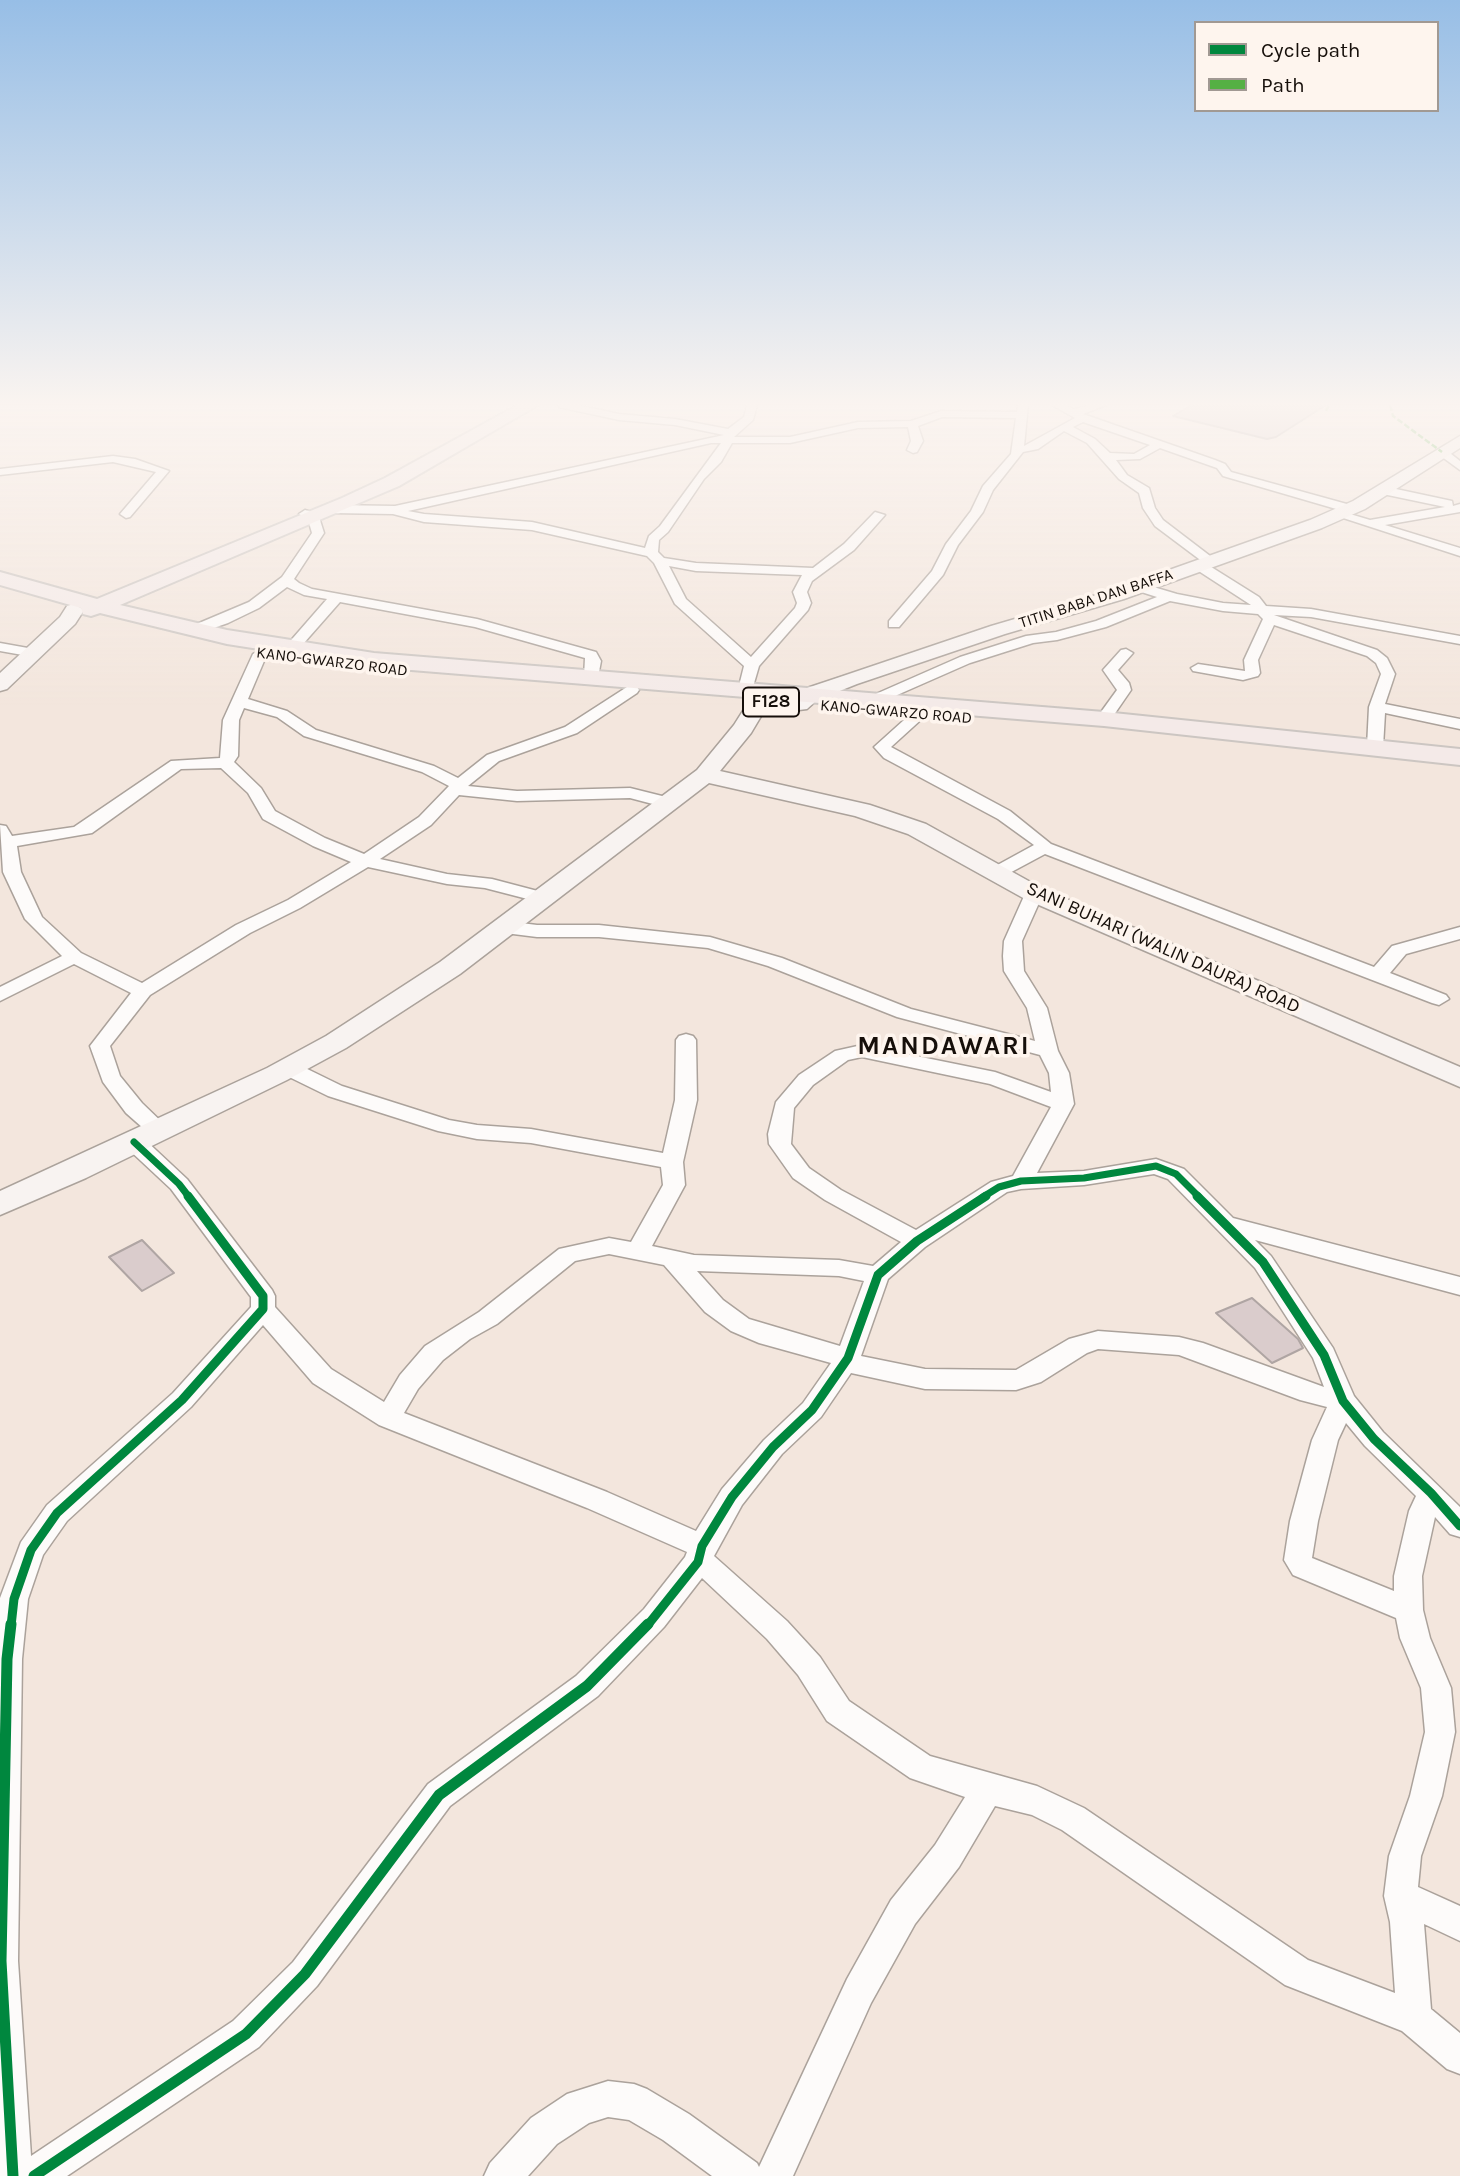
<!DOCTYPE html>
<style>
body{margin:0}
#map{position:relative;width:1460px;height:2176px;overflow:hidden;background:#f3e6dd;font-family:Karla,sans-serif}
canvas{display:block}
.legend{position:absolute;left:1194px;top:21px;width:245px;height:91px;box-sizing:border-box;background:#fef5ee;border:2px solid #a19993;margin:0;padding:9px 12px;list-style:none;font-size:21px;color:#160f0a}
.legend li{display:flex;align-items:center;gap:14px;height:35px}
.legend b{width:35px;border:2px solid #a19993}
</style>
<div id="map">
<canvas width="1460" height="2176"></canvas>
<ul class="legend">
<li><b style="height:9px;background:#00873e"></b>Cycle path</li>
<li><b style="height:9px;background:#55b044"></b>Path</li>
</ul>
</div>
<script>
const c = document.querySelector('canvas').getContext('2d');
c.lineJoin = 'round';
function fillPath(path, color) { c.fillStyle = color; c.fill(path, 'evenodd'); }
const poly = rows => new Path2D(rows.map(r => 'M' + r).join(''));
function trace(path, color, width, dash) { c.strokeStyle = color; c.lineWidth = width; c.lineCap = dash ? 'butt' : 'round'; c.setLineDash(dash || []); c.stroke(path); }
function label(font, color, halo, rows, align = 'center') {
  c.font = font + ' Karla,sans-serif'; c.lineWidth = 7; c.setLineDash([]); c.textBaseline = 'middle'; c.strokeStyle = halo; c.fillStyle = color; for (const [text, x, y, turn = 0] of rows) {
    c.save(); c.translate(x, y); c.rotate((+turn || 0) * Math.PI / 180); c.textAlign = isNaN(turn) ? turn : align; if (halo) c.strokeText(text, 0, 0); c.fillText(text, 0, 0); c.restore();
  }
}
const building = poly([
 [1192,405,1326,405,1276,437,1267,439,1173,416,1192,405],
 [142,1240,174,1273,142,1291,109,1257,142,1240],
 [1252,1298,1298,1339,1303,1348,1272,1363,1216,1313,1252,1298]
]);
fillPath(building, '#dacccc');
trace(building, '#afa5a3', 2);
const street = poly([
 [558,405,577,405,619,414,675,419,728,429,744,417,747,405,757,405,753,420,734,437,790,437,858,422,911,421,941,411,1017,412,1018,405,1028,405,1024,446,1075,418,1052,405,1065,405,1074,409,1090,405,1106,405,1083,414,1215,460,1225,464,1231,472,1354,506,1354,512,1350,513,1223,476,1217,468,1160,448,1140,459,1116,460,1127,475,1149,488,1155,508,1163,520,1218,562,1208,565,1259,597,1266,606,1311,609,1460,636,1460,644,1311,617,1274,615,1377,650,1387,658,1395,674,1385,704,1460,719,1460,729,1385,713,1383,747,1381,750,1369,750,1367,747,1369,707,1381,674,1376,663,1367,656,1274,625,1258,660,1260,673,1258,676,1243,680,1193,671,1191,668,1198,664,1245,671,1244,660,1263,619,1258,614,1223,611,1170,601,1106,627,1057,640,1033,643,970,663,879,703,869,703,866,700,869,697,960,657,1026,636,1056,632,1096,621,1157,597,1135,590,1135,584,1140,583,1177,594,1223,603,1251,605,1194,568,1194,562,1203,562,1155,526,1143,508,1139,493,1119,479,1087,443,1064,431,1038,449,1023,452,993,490,983,512,958,545,943,575,899,627,889,627,889,621,932,571,946,544,971,511,983,486,1011,454,1016,418,942,417,918,426,923,441,917,452,913,453,907,450,911,441,908,427,858,428,790,443,732,443,721,462,704,479,668,532,659,540,658,552,664,558,696,563,813,568,844,544,875,512,885,515,854,550,812,581,807,592,811,603,808,610,759,666,752,690,745,694,738,690,744,666,675,604,654,563,647,556,532,530,424,522,393,514,332,513,326,509,332,505,395,506,724,435,675,425,619,420,559,407,558,405],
 [1083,422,1150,445,1134,454,1110,453,1095,439,1073,427,1083,422],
 [711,443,721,443,660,526,649,536,645,548,532,522,424,514,408,511,711,443],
 [669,566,696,571,802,575,793,592,797,603,795,608,751,657,686,599,669,566],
 [1438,450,1446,450,1460,461,1460,470,1438,454,1438,450],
 [113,456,135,459,169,471,130,517,126,518,120,514,156,472,113,462,0,475,0,469,113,456],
 [1382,486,1452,501,1453,506,1460,504,1460,512,1385,525,1460,548,1460,556,1334,515,1340,511,1370,520,1445,507,1378,493,1378,487,1382,486],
 [305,510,318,514,324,533,294,579,299,583,312,589,477,619,596,652,601,661,598,677,591,681,584,677,585,658,475,627,340,602,296,652,286,652,286,646,327,599,304,595,287,587,259,608,228,623,202,632,192,632,192,626,249,602,282,577,312,533,308,519,299,514,305,510],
 [0,643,39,650,41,653,34,657,0,651,0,643],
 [1126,649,1133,653,1118,670,1129,683,1131,690,1109,722,1099,722,1096,719,1117,690,1103,670,1121,650,1126,649],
 [260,650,267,654,248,699,287,711,316,730,434,766,458,778,487,755,565,727,627,687,637,687,639,690,637,693,577,733,499,761,468,786,517,791,630,788,674,799,676,803,668,808,630,798,517,801,459,795,431,825,380,859,447,874,492,879,549,894,552,898,549,902,543,903,485,888,447,884,368,867,300,908,250,933,150,995,110,1046,120,1076,142,1103,170,1130,167,1135,159,1137,151,1135,126,1113,103,1082,90,1046,131,993,74,964,0,1001,0,987,62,956,25,919,3,872,0,825,6,826,12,836,74,827,171,761,220,758,223,720,253,654,260,650],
 [244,708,277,717,304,736,422,772,449,786,419,817,364,854,325,838,275,811,261,788,234,762,238,756,239,720,244,708],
 [221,768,248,793,263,819,313,846,351,862,288,900,236,925,142,983,81,953,42,917,21,872,17,846,92,833,181,769,221,768],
 [919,709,924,711,927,714,924,717,891,747,1010,811,1051,844,1374,967,1392,946,1460,927,1460,939,1406,954,1390,973,1446,995,1449,999,1439,1005,1432,1003,1045,854,1004,876,992,876,989,872,992,868,1034,845,998,819,884,758,874,747,914,711,919,709],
 [1034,889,1043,894,1022,941,1024,971,1047,1008,1058,1051,1069,1073,1074,1104,1037,1173,1084,1171,1156,1159,1184,1169,1233,1218,1460,1277,1460,1295,1255,1240,1271,1256,1333,1348,1354,1396,1383,1432,1460,1507,1460,1537,1450,1534,1435,1517,1422,1576,1423,1610,1430,1638,1451,1688,1455,1732,1442,1796,1421,1856,1418,1887,1460,1906,1460,1941,1424,1924,1431,2009,1460,2033,1460,2074,1447,2069,1402,2031,1285,1985,1062,1830,1032,1815,995,1806,959,1867,915,1924,871,2003,793,2176,712,2176,663,2140,629,2120,608,2117,589,2123,557,2144,528,2176,484,2176,490,2163,531,2118,567,2094,608,2081,634,2084,647,2089,689,2114,757,2163,759,2167,847,1979,891,1900,935,1845,965,1797,910,1778,827,1721,798,1675,767,1639,702,1578,664,1627,598,1696,450,1806,317,1986,259,2047,67,2176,0,2176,0,1598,21,1542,47,1505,173,1393,251,1307,251,1297,171,1189,126,1147,123,1142,126,1137,142,1137,187,1179,272,1290,275,1296,275,1307,331,1369,384,1402,400,1375,425,1346,479,1312,559,1249,609,1238,631,1242,663,1185,661,1167,531,1143,477,1139,438,1131,328,1096,281,1073,278,1068,281,1063,295,1063,342,1086,449,1120,477,1125,531,1129,663,1153,675,1100,676,1040,679,1036,686,1034,693,1036,696,1040,697,1100,683,1162,685,1185,652,1246,694,1255,839,1260,873,1266,901,1242,825,1200,793,1178,769,1144,768,1134,776,1102,799,1075,835,1051,862,1045,995,1072,1051,1092,1049,1073,1040,1055,897,1017,768,966,708,948,599,937,537,937,505,933,496,927,505,921,537,925,599,925,710,937,782,958,911,1009,1035,1041,1027,1008,1004,971,1003,956,1004,941,1025,894,1034,889],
 [862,1057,990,1084,1051,1107,1013,1176,991,1182,916,1230,841,1190,809,1168,791,1144,794,1108,813,1085,848,1060,862,1057],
 [1154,1174,1168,1179,1255,1268,1313,1358,1324,1387,1203,1343,1179,1337,1098,1331,1069,1339,1016,1370,925,1369,861,1356,888,1279,925,1247,1007,1192,1021,1189,1084,1185,1154,1174],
 [609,1254,664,1265,705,1312,731,1331,759,1343,831,1363,803,1403,764,1440,722,1489,696,1531,607,1492,404,1413,418,1389,443,1360,470,1339,497,1324,575,1261,609,1254],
 [697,1271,839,1276,864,1281,840,1346,749,1319,723,1300,697,1271],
 [263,1325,313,1383,379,1425,587,1508,687,1552,685,1557,644,1609,576,1676,428,1784,293,1962,233,2021,31,2156,18,1961,22,1659,28,1599,43,1555,67,1521,191,1407,263,1325],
 [1098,1349,1179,1355,1300,1400,1327,1407,1312,1440,1290,1521,1284,1560,1293,1575,1396,1618,1400,1638,1421,1688,1425,1732,1410,1796,1389,1856,1384,1896,1390,1922,1395,1993,1308,1960,1084,1808,1037,1786,930,1756,849,1701,820,1657,787,1621,714,1556,742,1505,782,1454,821,1417,851,1373,925,1389,1016,1390,1041,1382,1087,1353,1098,1349],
 [1346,1423,1365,1446,1416,1496,1409,1511,1394,1576,1394,1591,1312,1558,1318,1521,1338,1440,1346,1423]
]);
const secondary = poly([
 [1460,436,1460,448,1365,509,1322,528,1124,599,1005,634,857,684,817,700,807,709,799,710,791,709,788,704,801,690,843,676,991,626,1110,591,1310,520,1353,501,1460,436],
 [74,604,84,610,75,624,7,689,0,691,0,673,60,617,67,606,74,604],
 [765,685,772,687,776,691,751,733,720,771,870,805,926,824,1043,889,1460,1067,1460,1087,1025,899,908,834,855,816,709,783,460,974,346,1048,287,1080,86,1178,0,1215,0,1191,267,1068,326,1036,440,962,697,770,734,725,758,687,765,685]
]);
const primary = poly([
 [518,405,538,405,399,486,120,605,227,630,374,653,1104,712,1460,749,1460,765,1104,726,374,667,227,644,100,613,91,616,83,614,81,608,0,585,0,572,97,599,342,498,385,478,518,405]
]);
trace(street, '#aba29b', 3);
trace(secondary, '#aba29b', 3);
trace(primary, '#ccc6c2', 4);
fillPath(street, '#fdfbfa');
fillPath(secondary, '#f8f3f1');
fillPath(primary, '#f4eae8');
trace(poly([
 [1390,405,1393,416,1442,452],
 [1326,411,1329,405]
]), '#55b044', 2.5, [6, 2.5]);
trace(poly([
 [134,1142,179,1184,189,1197],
 [983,1197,999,1187,1021,1181,1084,1178,1156,1166,1176,1174,1199,1197]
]), '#00873e', 7);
trace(poly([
 [1197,1196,1263,1262,1324,1355,1343,1401,1374,1439,1431,1493,1460,1526],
 [11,1626,14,1599,31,1550,57,1513,182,1400,263,1309,263,1296,188,1196],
 [647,1626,698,1562,702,1546,732,1497,773,1447,812,1410,848,1358,878,1275,917,1241,986,1196]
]), '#00873e', 9);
trace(poly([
 [11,1624,7,1659,1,1961,13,2176],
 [34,2176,246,2034,305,1974,439,1795,587,1686,648,1624]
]), '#00873e', 11);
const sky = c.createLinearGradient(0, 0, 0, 709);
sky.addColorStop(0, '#97bee6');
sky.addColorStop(0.57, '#faf4f0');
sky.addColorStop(1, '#faf4f000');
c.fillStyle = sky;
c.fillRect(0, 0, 1460, 709);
label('16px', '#160f0a', '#fef5ee', [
 ["TITIN BABA DAN BAFFA",1096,599,-18],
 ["KANO-GWARZO ROAD",332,662,7],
 ["KANO-GWARZO ROAD",896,712,5]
]);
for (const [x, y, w] of [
 [771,702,56]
]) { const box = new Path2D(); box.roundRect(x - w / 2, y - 14.5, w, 29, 5); c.fillStyle = '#fef5ee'; c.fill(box); trace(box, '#160f0a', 2); }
label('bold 18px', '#160f0a', null, [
 ["F128",771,702]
]);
label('19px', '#160f0a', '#fef5ee', [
 ["SANI BUHARI (WALIN DAURA) ROAD",1163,948,24]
]);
c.letterSpacing = '2px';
label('bold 26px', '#160f0a', '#fef5ee', [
 ["MANDAWARI",944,1047]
]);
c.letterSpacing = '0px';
</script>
